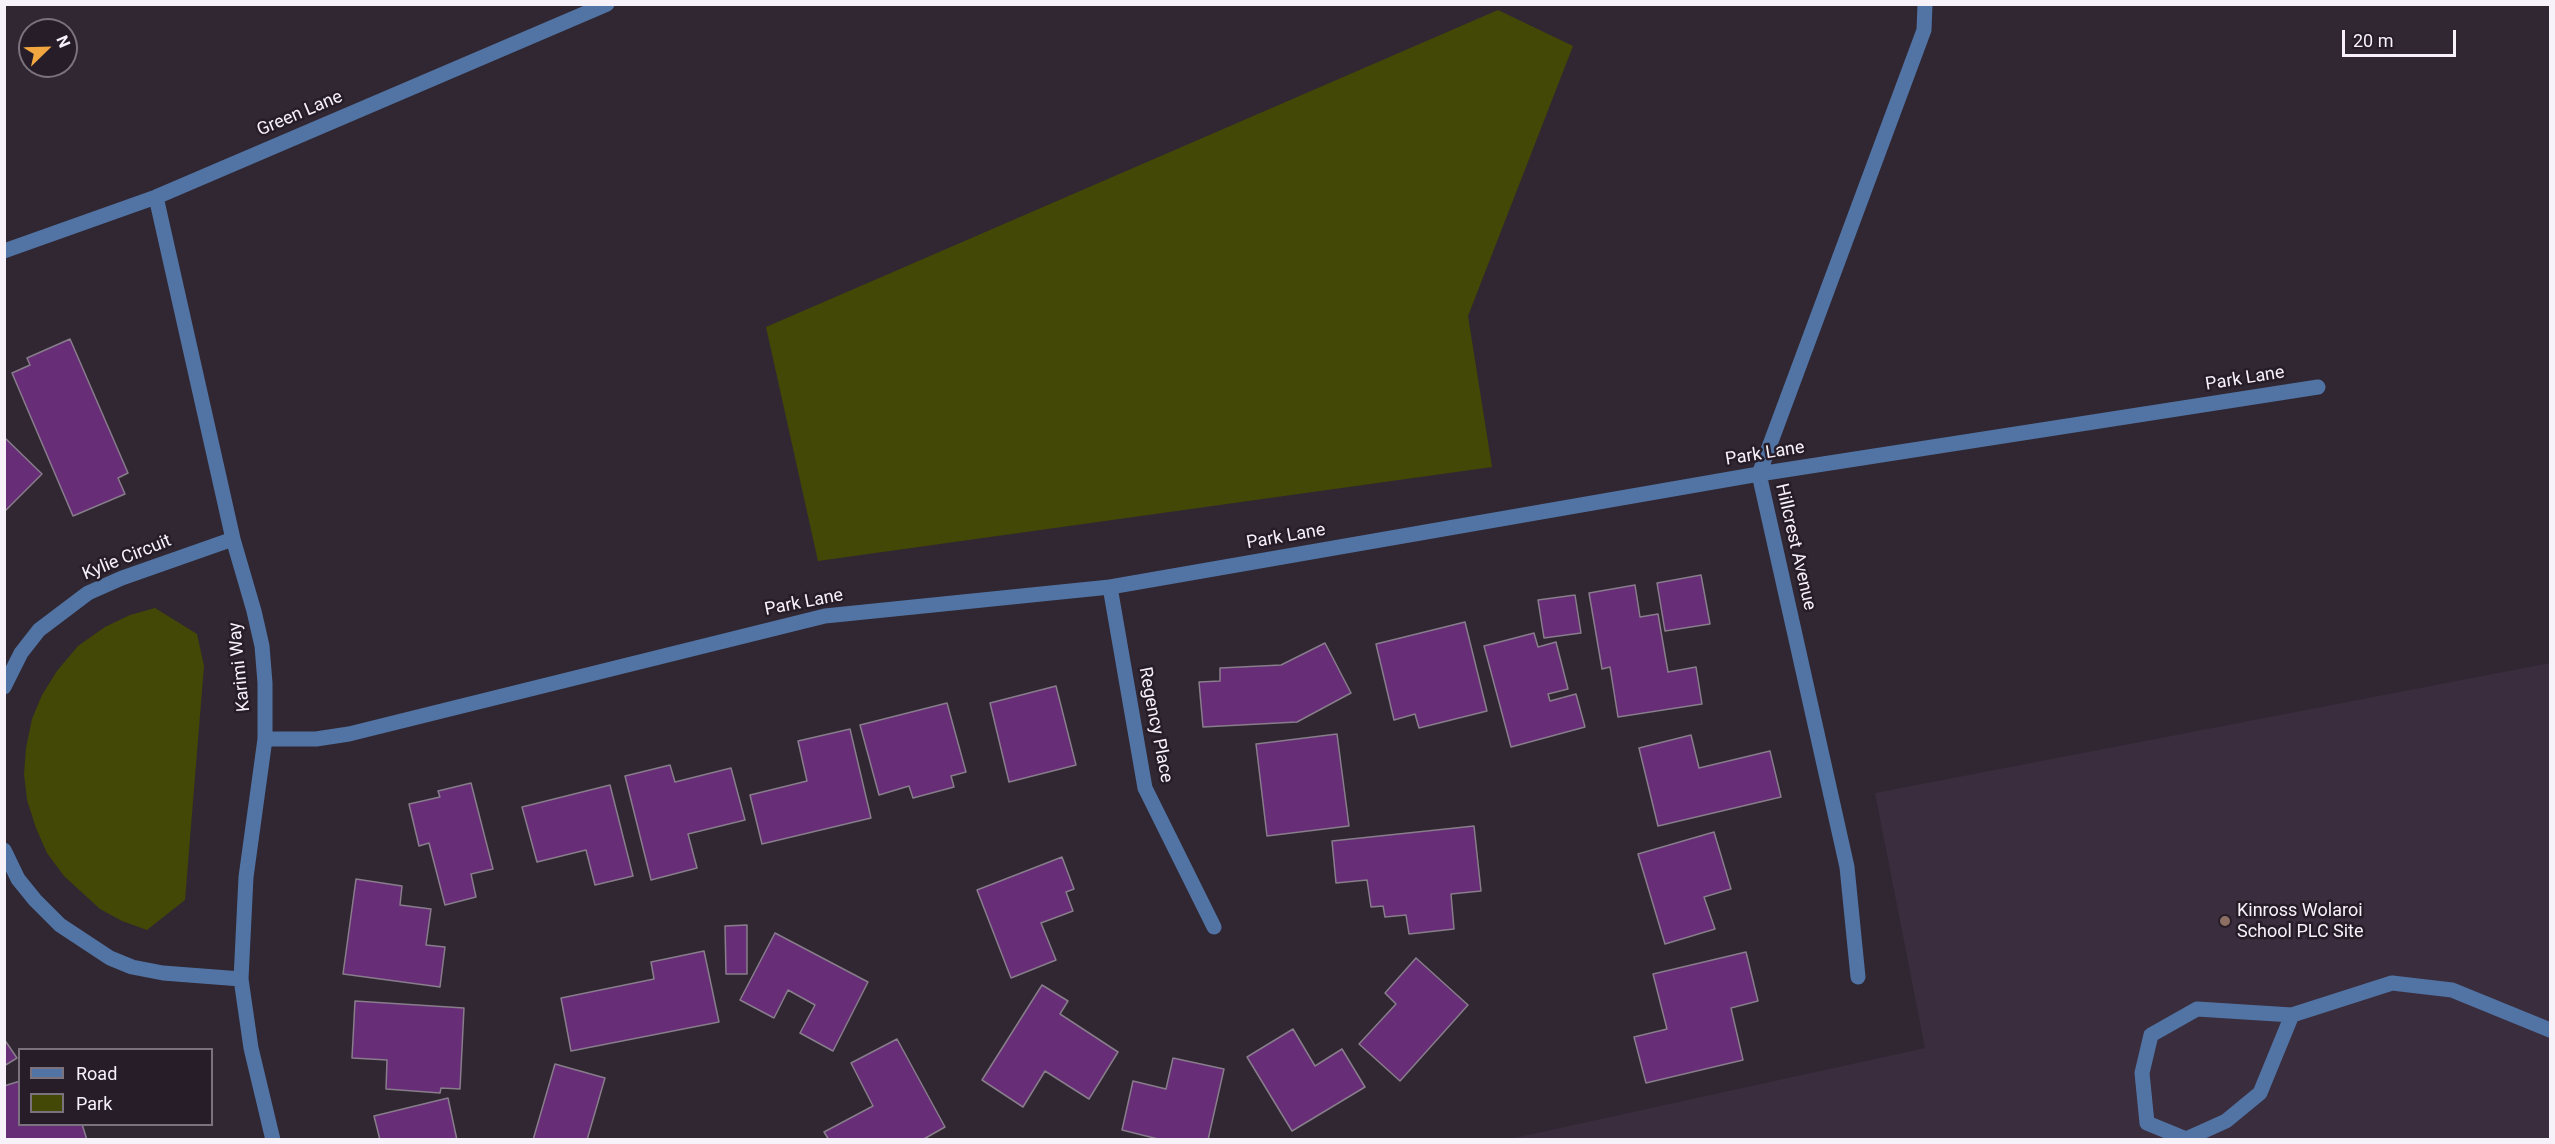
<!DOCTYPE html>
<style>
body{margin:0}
#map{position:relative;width:2555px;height:1144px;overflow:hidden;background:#302732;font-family:Roboto,sans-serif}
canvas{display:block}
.frame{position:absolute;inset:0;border:6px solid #f7f1f9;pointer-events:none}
.legend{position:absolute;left:18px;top:1048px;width:195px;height:78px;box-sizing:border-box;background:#261d28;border:2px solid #7a727c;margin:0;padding:8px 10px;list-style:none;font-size:18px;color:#f7f1f9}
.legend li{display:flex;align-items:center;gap:12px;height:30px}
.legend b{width:30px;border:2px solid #7a727c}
.north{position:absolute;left:18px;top:18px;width:60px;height:60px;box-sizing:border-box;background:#261d28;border:2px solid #7a727c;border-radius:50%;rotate:67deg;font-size:16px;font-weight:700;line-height:24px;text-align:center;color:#f7f1f9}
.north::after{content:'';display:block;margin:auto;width:21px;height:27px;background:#f1a63f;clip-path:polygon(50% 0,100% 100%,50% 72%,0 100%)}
.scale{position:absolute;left:2342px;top:30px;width:114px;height:27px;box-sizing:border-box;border:3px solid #f7f1f9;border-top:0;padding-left:8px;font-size:18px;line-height:21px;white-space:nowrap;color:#f7f1f9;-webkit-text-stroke:4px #261d28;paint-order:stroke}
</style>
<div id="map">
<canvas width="2555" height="1144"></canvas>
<div class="frame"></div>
<ul class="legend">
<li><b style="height:8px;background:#5274a4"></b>Road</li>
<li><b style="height:16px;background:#434806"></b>Park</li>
</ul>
<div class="north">N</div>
<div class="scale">20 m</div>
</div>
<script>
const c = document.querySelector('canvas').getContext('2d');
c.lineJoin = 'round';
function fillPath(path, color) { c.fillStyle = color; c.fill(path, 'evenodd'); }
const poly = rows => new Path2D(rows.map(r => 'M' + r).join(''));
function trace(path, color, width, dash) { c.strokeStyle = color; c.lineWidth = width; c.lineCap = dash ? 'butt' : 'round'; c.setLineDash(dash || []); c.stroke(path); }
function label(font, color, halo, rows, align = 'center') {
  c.font = font + ' Roboto,sans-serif'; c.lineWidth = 5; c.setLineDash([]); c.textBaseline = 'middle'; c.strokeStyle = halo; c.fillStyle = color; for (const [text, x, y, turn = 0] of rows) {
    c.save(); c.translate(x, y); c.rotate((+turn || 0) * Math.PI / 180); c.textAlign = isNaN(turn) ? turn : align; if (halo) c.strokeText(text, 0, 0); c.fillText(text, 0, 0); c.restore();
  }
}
fillPath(poly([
 [2550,663,2550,1139,1505,1140,1925,1048,1875,793]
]), '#3a2d3e');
fillPath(poly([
 [1498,10,1573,46,1468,316,1492,467,818,561,766,327],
 [155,608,197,634,204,666,185,900,147,930,122,921,100,909,64,876,47,853,36,828,27,800,24,774,26,748,32,719,42,695,57,671,78,646,105,627,130,615]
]), '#434806');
const building = poly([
 [70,339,128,473,118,478,125,494,73,516,12,373,30,365,27,358,70,339],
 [4,437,42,474,4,512,4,437],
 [1701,575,1710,624,1665,631,1657,583,1701,575],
 [1635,585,1640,617,1658,614,1668,672,1696,667,1702,704,1618,717,1610,667,1602,669,1589,593,1635,585],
 [1575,595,1581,633,1544,638,1538,600,1575,595],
 [1465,622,1487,711,1419,728,1415,714,1394,720,1376,644,1465,622],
 [1534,633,1538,647,1556,642,1568,689,1548,694,1550,701,1576,694,1585,727,1511,747,1484,646,1534,633],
 [1325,643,1351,693,1297,722,1203,727,1199,682,1220,681,1220,668,1281,665,1325,643],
 [1056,686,1076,765,1009,782,990,703,1056,686],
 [947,703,966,772,951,776,954,787,913,798,909,786,879,795,860,725,947,703],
 [850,729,871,818,762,844,750,795,807,781,798,741,850,729],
 [1337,734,1349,826,1267,836,1256,744,1337,734],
 [1691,735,1699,768,1770,751,1781,797,1658,826,1639,748,1691,735],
 [670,765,675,782,731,768,745,820,688,834,697,868,651,880,625,776,670,765],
 [471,783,493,869,471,874,476,897,445,905,429,843,419,846,409,804,440,797,438,791,471,783],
 [610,785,633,876,595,885,586,850,537,862,522,807,610,785],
 [1474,826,1481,891,1451,894,1454,929,1409,934,1406,915,1385,917,1383,906,1371,907,1367,880,1336,883,1332,841,1474,826],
 [1714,832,1731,889,1704,897,1715,929,1665,944,1638,854,1714,832],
 [1062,857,1074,889,1066,892,1073,911,1041,923,1056,960,1011,978,977,890,1062,857],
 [356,879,402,886,400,905,431,909,426,945,445,947,440,987,343,974,356,879],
 [747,925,747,974,726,974,725,926,747,925],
 [775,933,868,982,833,1051,800,1033,815,1005,788,990,774,1018,740,1000,775,933],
 [704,951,719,1022,571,1051,561,998,654,979,651,962,704,951],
 [1746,952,1758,1001,1731,1008,1743,1060,1646,1083,1634,1037,1667,1029,1653,974,1746,952],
 [1416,958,1468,1005,1400,1081,1359,1044,1396,1004,1385,993,1416,958],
 [1042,985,1068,1001,1060,1014,1118,1052,1089,1099,1045,1071,1023,1107,982,1080,1042,985],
 [355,1001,464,1008,460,1089,441,1088,440,1093,386,1089,387,1060,352,1058,355,1001],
 [1293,1029,1315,1066,1342,1049,1365,1087,1292,1131,1247,1057,1293,1029],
 [4,1039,17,1058,4,1066,4,1039],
 [897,1039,945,1127,922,1140,829,1140,824,1132,873,1106,851,1063,897,1039],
 [1173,1058,1224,1069,1208,1140,1162,1140,1122,1130,1133,1081,1166,1089,1173,1058],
 [555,1064,605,1078,587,1140,533,1140,555,1064],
 [20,1081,20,1124,82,1124,87,1140,4,1140,4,1086,20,1081],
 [448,1098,457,1140,380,1140,374,1116,448,1098]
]);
fillPath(building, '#672e77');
trace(building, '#887d8b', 1.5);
trace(poly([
 [2292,1015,2260,1093,2226,1121,2186,1139,2147,1123,2142,1073,2151,1035,2197,1009,2292,1015,2392,983,2452,990,2550,1030]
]), '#5274a4', 15);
trace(poly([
 [156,197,233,539,254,611,262,646,265,683,265,739,246,877,241,979,251,1048,273,1140],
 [4,251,156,197,607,4],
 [1110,587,1145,788,1214,927],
 [4,687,21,653,39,630,88,593,122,578,233,539],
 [265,739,316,739,349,734,825,616,1110,587,1759,474,2318,387],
 [4,850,18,879,35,900,60,925,110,958,132,967,163,973,241,979],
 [1858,977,1847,867,1759,474,1924,30,1925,4]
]), '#5274a4', 15);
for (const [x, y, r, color] of [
 [2225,921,6,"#8d6e63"]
]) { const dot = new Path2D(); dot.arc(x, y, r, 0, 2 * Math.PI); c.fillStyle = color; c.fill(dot); trace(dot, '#261d28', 2); }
label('18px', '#f7f1f9', '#261d28', [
 ["Green Lane",300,114,-23],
 ["Park Lane",2245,379,-9],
 ["Park Lane",1765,454,-9],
 ["Park Lane",1286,537,-10],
 ["Hillcrest Avenue",1795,547,77],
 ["Kylie Circuit",127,558,-22],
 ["Park Lane",804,603,-11],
 ["Karimi Way",240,667,-96],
 ["Regency Place",1155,725,79]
]);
label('18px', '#f7f1f9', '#261d28', [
 ["Kinross Wolaroi",2237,911],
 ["School PLC Site",2237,932]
], 'left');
</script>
